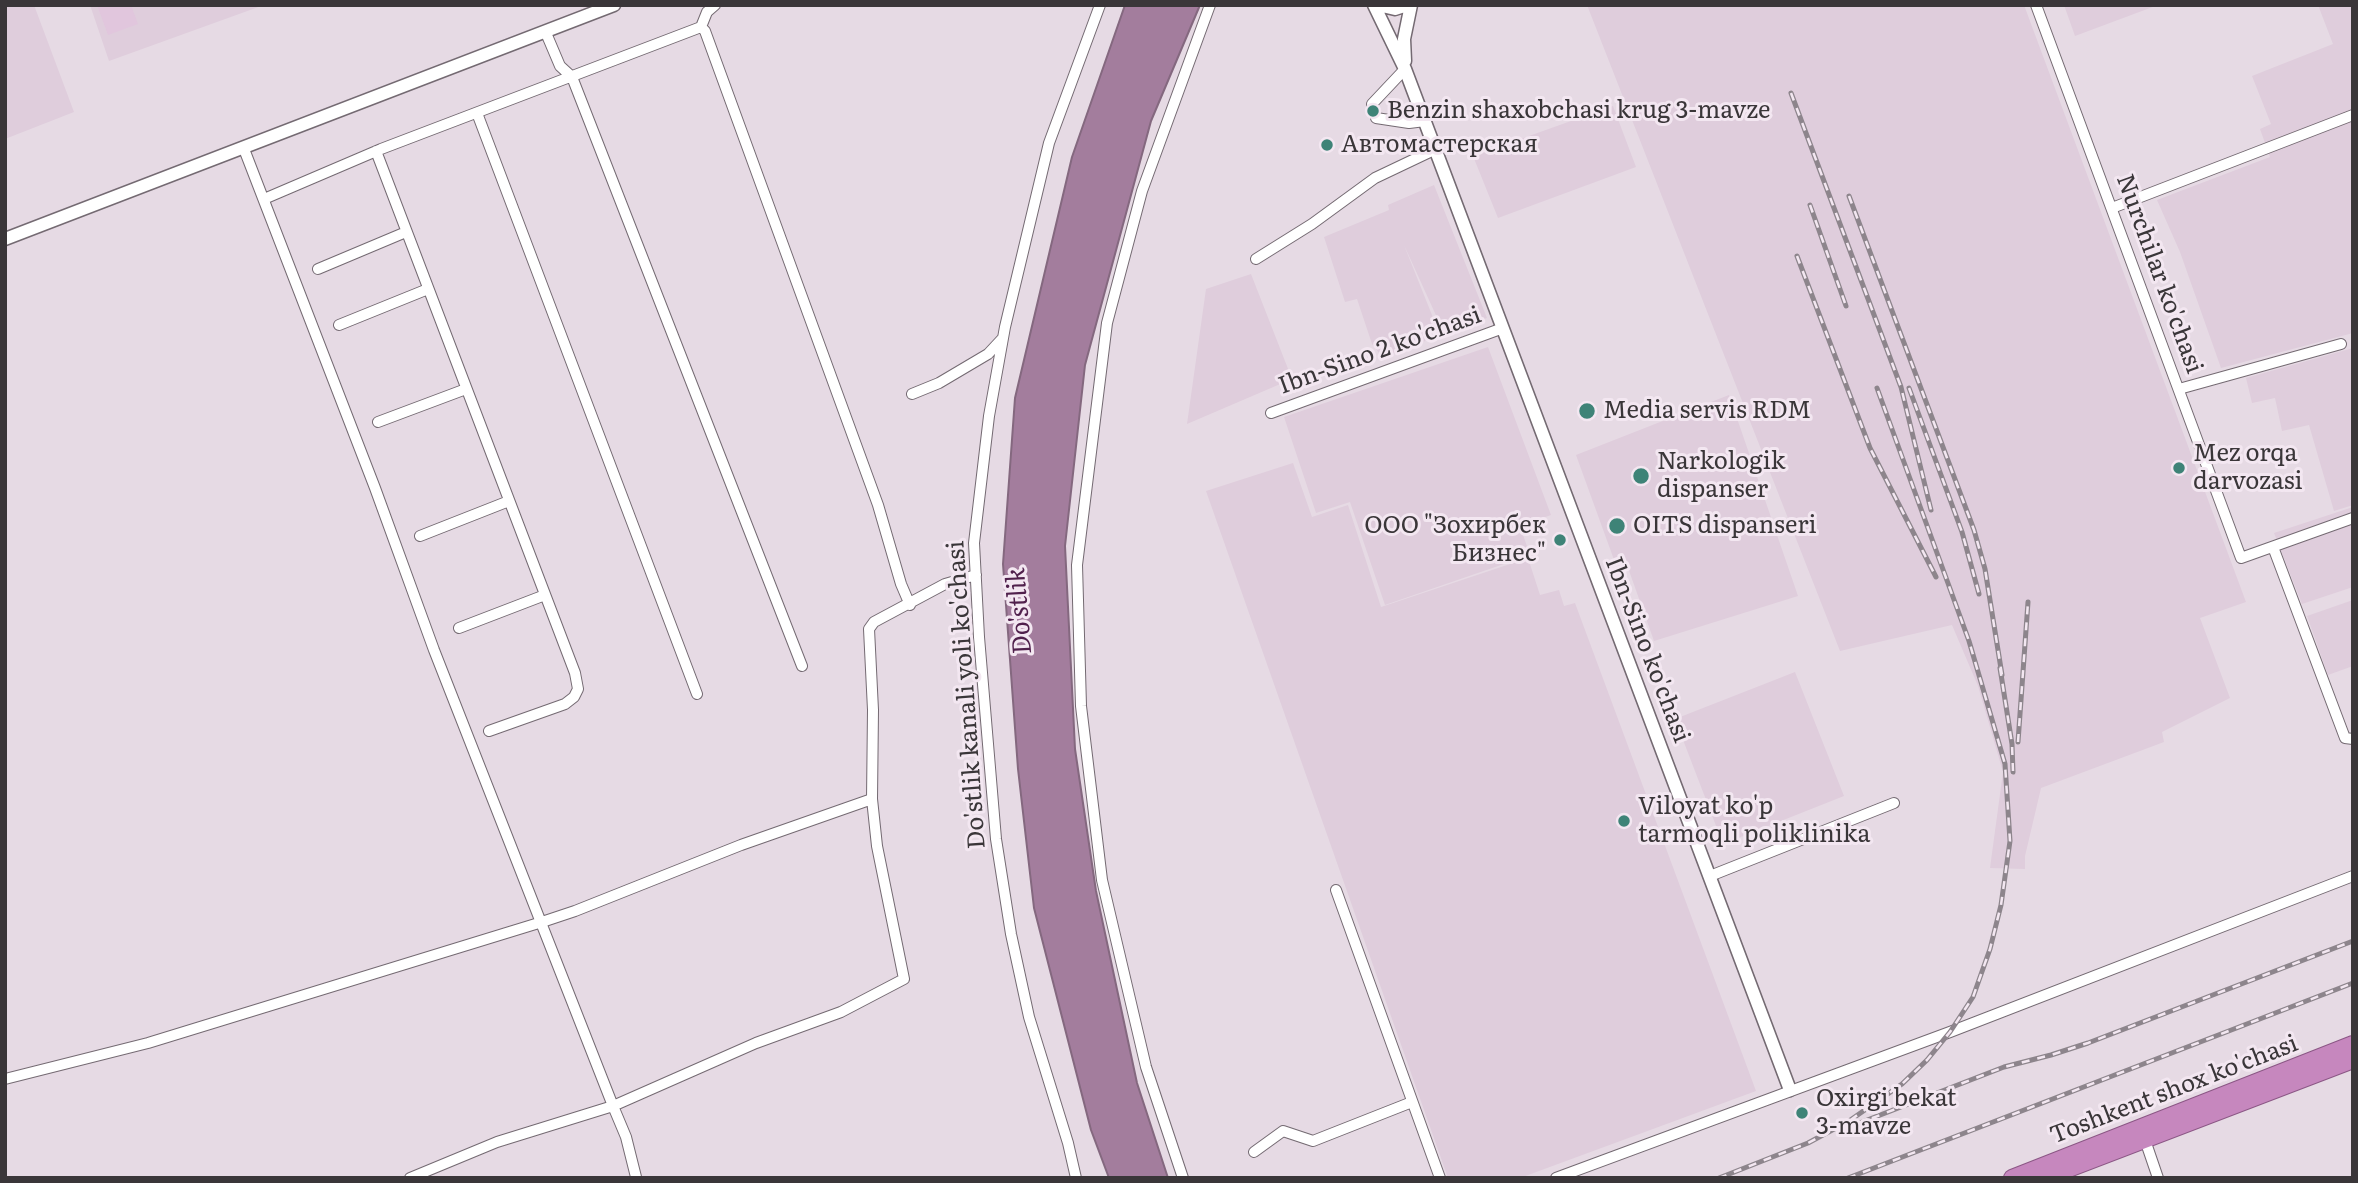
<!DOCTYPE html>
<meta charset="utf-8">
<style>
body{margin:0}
#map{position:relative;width:2358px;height:1183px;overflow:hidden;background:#e6dae4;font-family:Literata,serif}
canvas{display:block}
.frame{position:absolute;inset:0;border:7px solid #3a3639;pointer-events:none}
</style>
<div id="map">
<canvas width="2358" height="1183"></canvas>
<div class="frame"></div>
</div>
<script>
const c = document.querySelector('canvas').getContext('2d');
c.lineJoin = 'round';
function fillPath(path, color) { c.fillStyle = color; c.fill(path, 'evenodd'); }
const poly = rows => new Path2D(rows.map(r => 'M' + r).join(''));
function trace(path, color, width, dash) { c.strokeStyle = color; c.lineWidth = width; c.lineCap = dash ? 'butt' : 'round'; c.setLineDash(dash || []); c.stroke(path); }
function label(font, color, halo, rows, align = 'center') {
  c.font = font + ' Literata,serif'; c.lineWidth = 6; c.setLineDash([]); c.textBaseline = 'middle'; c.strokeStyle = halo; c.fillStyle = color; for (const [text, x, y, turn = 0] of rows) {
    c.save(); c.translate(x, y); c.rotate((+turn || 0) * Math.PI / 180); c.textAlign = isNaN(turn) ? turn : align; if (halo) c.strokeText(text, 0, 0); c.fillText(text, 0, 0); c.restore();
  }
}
fillPath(poly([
 [5,5,34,5,74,112,5,139],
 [90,5,264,5,109,61],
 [1587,5,2024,5,2246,602,2200,618,2230,698,2162,732,2164,742,2041,788,2025,856,2025,869,1990,868,2003,772,1978,686,1952,625,1840,651],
 [2064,5,2158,5,2075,36],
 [2318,5,2353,5,2353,333,2221,368,2180,252,2157,200,2270,157,2260,129,2271,124,2252,76,2333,44],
 [1613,106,1636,167,1498,218,1473,156],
 [1434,185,1487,318,1444,333,1404,245,1440,335,1383,358,1372,344,1357,299,1345,302,1324,237,1389,210,1388,205],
 [1251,274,1292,379,1187,424,1206,289],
 [1488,347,1551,515,1520,526,1530,555,1385,605,1350,502,1316,513,1284,417],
 [2353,348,2353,505,2334,511,2309,425,2282,431,2275,398,2252,403,2246,378],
 [1729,395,1798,596,1654,641,1627,565,1617,568,1576,455],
 [1293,463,1312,517,1348,505,1381,607,1528,558,1540,595,1559,590,1564,606,1575,603,1756,1091,1520,1178,1448,1178,1206,491],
 [2353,507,2353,587,2302,604,2274,533],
 [2353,600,2353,666,2328,675,2307,616],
 [1795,672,1844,796,1723,844,1675,719]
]), '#dfcddc');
fillPath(poly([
 [97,5,131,5,138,24,108,35]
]), '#e1c6dd');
const water = poly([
 [1125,5,1200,5,1151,121,1085,365,1065,546,1075,749,1096,891,1137,1083,1168,1178,1109,1178,1091,1130,1034,908,1018,769,1003,564,1015,398,1072,157,1125,5]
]);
fillPath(water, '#a37d9d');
trace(water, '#84687f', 2);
const minor = poly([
 [2036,5,2241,558,2353,518],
 [701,27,705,31,878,505,901,584,910,605],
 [546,33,560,66,572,77,802,666],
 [1372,104,1405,69],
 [477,113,697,694],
 [1376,118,1409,123,1425,121],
 [244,149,375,488,434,650,613,1106,756,1043,841,1012,904,979,877,846,872,799,873,710,869,629,874,622,945,584,976,575],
 [376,151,575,673,578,689,574,697,565,704,489,731],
 [264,199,381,149,701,27,707,12,715,5],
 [2112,208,2353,115],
 [1256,259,1312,224,1375,178,1436,149],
 [318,269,406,232],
 [339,325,428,289],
 [2179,389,2341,344],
 [912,394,939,383,988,354,1002,339],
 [1271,413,1503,328],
 [378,422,466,389],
 [420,536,509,501],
 [2273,547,2345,738,2353,739],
 [459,628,545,595],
 [1710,876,1894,803],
 [1336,890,1440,1178],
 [5,1079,148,1043,542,922,575,911,741,845,872,799],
 [2145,1140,2158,1178],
 [1254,1152,1283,1131,1313,1141,1412,1102],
 [410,1178,497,1142,613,1106,626,1137,636,1177],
 [1076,1178,1068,1143,1029,1017,1011,934,996,839,979,637,974,543,989,416,1005,327,1049,143,1100,5],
 [1183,1178,1146,1067,1102,880,1081,706,1077,565,1107,323,1142,191,1210,5],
 [1556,1178,1950,1032,2353,876]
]);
const secondary = poly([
 [1374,5,1405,69,1790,1090],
 [1378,5,1395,9,1407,5],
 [1405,61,1404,39,1411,5],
 [5,239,614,5]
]);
const trunk = poly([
 [2012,1178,2353,1044],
 [2045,1178,2353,1060]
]);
trace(minor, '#746a72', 12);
trace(secondary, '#746a72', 15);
trace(trunk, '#8b5785', 18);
trace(minor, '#fff', 10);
trace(secondary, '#fff', 12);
trace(trunk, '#c687be', 16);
const rail = poly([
 [1791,93,1901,387,1931,510],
 [1849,196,1974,530,1985,569,2002,675],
 [1810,205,1846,306],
 [1797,256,1870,448,1936,577],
 [1909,388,1962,532,1979,594],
 [2000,668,2012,744,2013,772],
 [2018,742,2028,602],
 [1857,1124,2004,1067,2051,1055,2088,1043,2353,941],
 [1719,1178,1808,1143,1849,1121,1902,1084,1927,1060,1950,1032,1973,997,1990,949,2001,905,2010,841,2005,764,1969,641,1877,388],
 [1848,1178,2353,983]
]);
trace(rail, '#8d858c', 5);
trace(rail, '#f3e7f1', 2.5, [8]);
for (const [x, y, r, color] of [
 [1373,111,7,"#3e8377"],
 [1327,145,7,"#3e8377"],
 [1587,411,9,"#3e8377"],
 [2179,468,7,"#3e8377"],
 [1641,476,9,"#3e8377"],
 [1617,526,9,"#3e8377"],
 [1560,540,7,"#3e8377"],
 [1624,821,7,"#3e8377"],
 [1802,1113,7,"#3e8377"]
]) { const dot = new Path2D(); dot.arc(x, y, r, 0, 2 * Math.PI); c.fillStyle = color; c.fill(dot); trace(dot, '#f3e7f1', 2.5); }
label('24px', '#3a3639', '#f3e7f1', [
 ["Benzin shaxobchasi krug 3-mavze",1387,111],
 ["Автомастерская",1341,145],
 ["Media servis RDM",1603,411],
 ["Mez orqa",2193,454],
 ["darvozasi",2193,482],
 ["Narkologik",1657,462],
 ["dispanser",1657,490],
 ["ООО \"Зохирбек",1546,526,"right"],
 ["Бизнес\"",1546,554,"right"],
 ["OITS dispanseri",1633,526],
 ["Viloyat ko'p",1638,807],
 ["tarmoqli poliklinika",1638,835],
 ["Oxirgi bekat",1816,1099],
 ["3-mavze",1816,1127]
], 'left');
label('24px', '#3a3639', '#f3e7f1', [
 ["Nurchilar ko'chasi",2159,274,70],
 ["Ibn-Sino 2 ko'chasi",1380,351,-20],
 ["Ibn-Sino ko'chasi",1647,650,69],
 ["Do'stlik kanali yoli ko'chasi",967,695,-94],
 ["Toshkent shox ko'chasi",2174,1090,-21]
]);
label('italic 26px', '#50204c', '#f3e7f1', [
 ["Do'stlik",1020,611,-95]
]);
</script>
